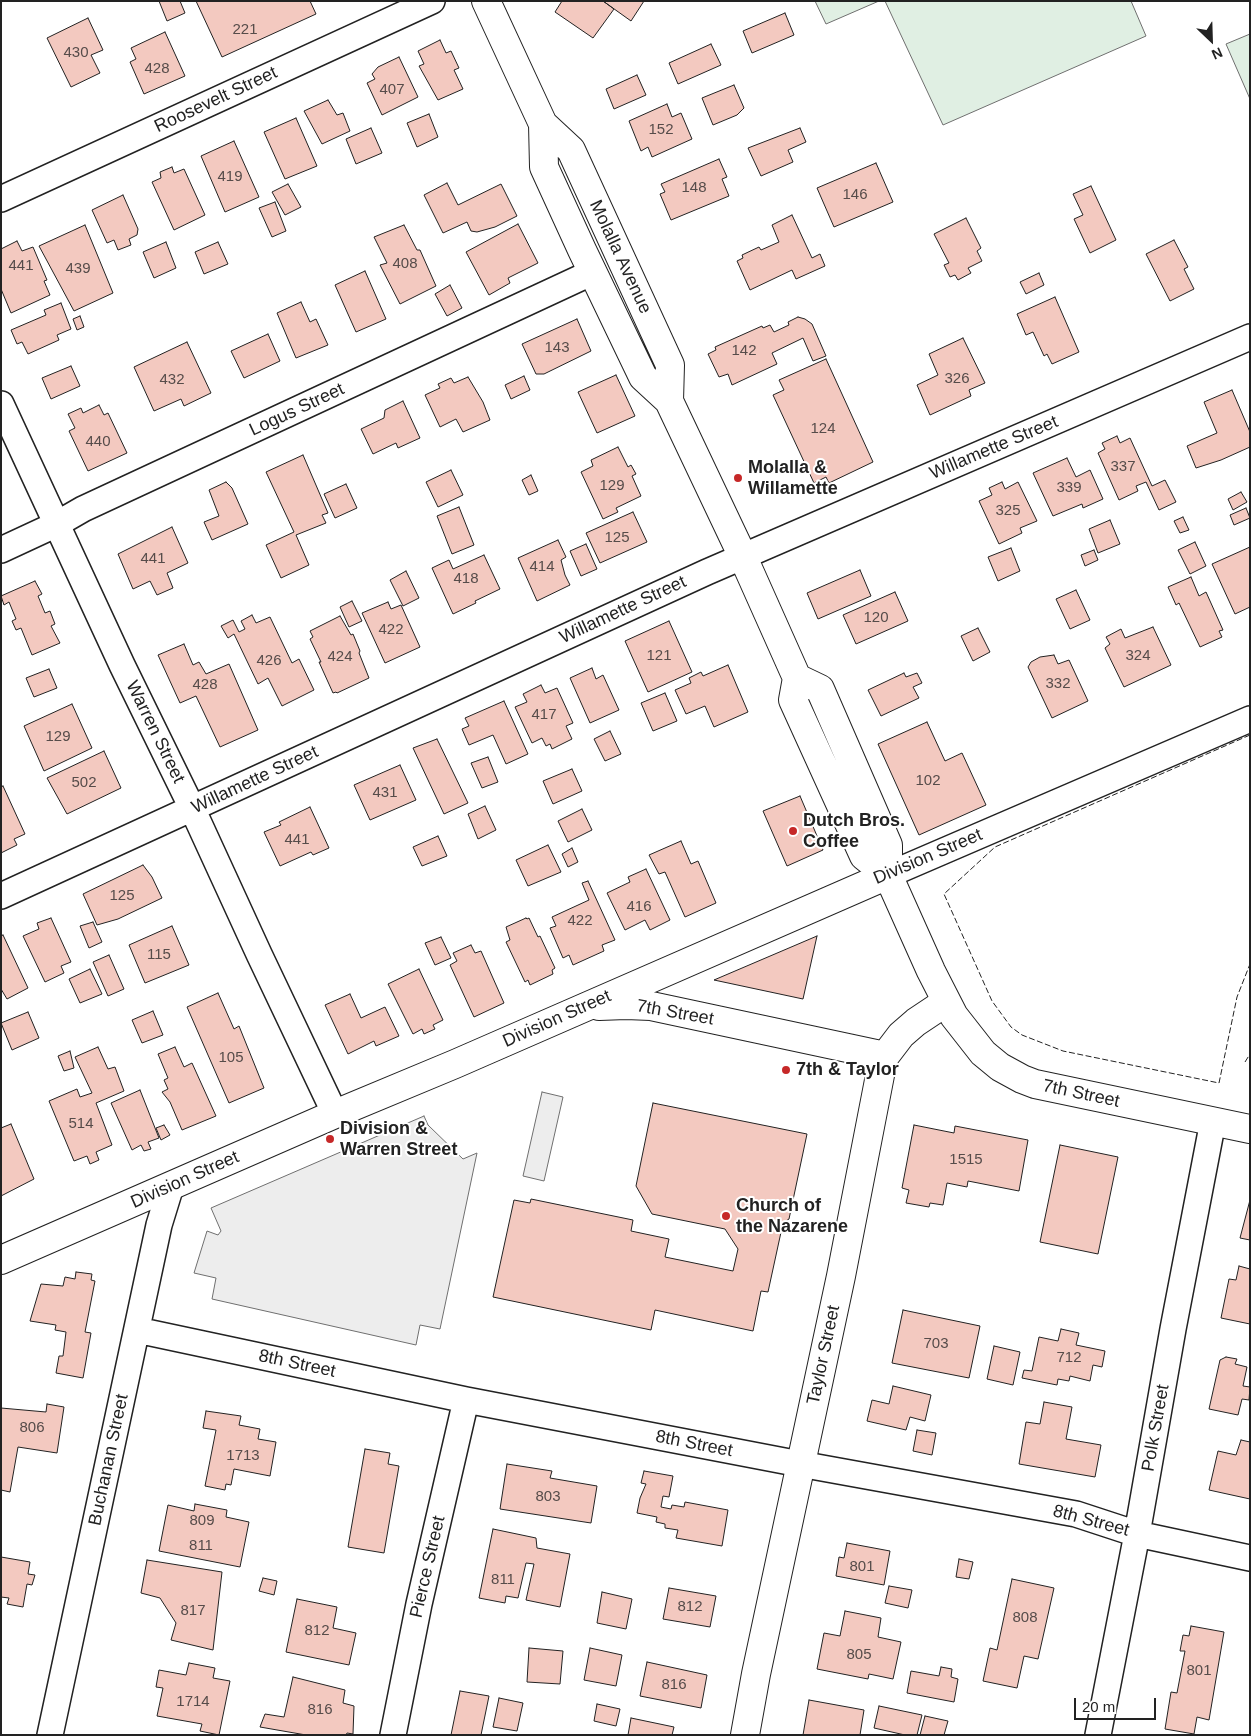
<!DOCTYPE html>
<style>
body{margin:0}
#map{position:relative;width:1251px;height:1736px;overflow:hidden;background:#fff;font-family:Helvetica,sans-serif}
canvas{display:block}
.frame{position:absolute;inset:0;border:2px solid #222;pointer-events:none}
.north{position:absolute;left:1186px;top:15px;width:50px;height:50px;-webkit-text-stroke:4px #fff;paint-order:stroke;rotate:156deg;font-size:14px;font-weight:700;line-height:20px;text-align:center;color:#222}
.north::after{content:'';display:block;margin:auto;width:18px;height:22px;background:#222;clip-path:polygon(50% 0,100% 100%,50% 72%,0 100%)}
.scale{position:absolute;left:1074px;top:1698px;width:82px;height:22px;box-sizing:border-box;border:2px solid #222;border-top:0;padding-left:6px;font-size:15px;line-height:18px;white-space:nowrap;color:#222;-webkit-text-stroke:4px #fff;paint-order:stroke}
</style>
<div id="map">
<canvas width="1251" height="1736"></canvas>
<div class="frame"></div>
<div class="north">N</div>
<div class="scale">20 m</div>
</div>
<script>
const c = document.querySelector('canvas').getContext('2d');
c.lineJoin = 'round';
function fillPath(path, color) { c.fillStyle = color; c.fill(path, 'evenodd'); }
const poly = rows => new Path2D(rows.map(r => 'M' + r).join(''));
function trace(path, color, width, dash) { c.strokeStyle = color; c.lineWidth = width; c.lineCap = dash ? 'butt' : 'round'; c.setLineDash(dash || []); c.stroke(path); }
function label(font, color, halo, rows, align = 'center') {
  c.font = font + ' Helvetica,sans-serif'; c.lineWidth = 4; c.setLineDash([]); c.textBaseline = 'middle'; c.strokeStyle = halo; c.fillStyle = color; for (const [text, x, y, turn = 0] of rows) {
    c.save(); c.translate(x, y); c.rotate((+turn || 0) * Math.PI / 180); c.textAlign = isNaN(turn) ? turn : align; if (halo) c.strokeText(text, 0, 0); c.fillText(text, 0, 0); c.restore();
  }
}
const green = poly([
 [815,1,879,1,826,24,815,1],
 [885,1,1131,1,1146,36,943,125,885,1],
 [1250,34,1250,99,1226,44,1250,34]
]);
fillPath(green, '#e0efe3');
trace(green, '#6f6f6f', 1);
const parking = poly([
 [542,1092,563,1097,544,1181,523,1176,542,1092],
 [424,1116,428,1125,463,1159,477,1153,440,1329,420,1325,416,1345,212,1299,216,1278,194,1273,207,1231,218,1235,221,1231,211,1208,424,1116]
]);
fillPath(parking, '#ededed');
trace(parking, '#6f6f6f', 1);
const building = poly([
 [159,1,180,1,185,13,167,21,159,1],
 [196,1,310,1,316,14,222,57,196,1],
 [562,1,603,1,614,9,593,38,555,12,562,1],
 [603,1,644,1,631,21,603,1],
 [785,13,794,35,752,53,743,31,785,13],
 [88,18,103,50,91,55,100,73,71,87,47,38,88,18],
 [165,32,185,76,144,94,130,62,136,59,131,48,165,32],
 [440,40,446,53,451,51,459,68,454,70,463,89,438,100,419,66,424,64,418,51,440,40],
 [711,44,721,65,678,84,669,63,711,44],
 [399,57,418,97,382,115,367,83,375,79,372,74,378,67,399,57],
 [637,75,646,95,614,109,606,89,637,75],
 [734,85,744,108,737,115,713,125,702,98,734,85],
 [328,100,337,115,343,113,350,131,322,144,304,111,328,100],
 [667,104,672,117,681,113,692,139,652,157,648,147,641,151,629,121,667,104],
 [429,114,438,137,417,147,407,123,429,114],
 [296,118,317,166,285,179,264,132,296,118],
 [371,128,382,153,356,164,346,139,371,128],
 [800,128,806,142,788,150,793,162,761,176,748,148,800,128],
 [234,141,259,197,225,212,201,156,234,141],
 [719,159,727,177,722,179,729,196,671,220,660,194,665,192,661,184,719,159],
 [876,163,893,202,834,227,817,188,876,163],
 [172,167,174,173,184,169,205,215,174,230,152,182,161,178,160,172,172,167],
 [447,183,458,205,501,184,517,216,495,227,477,232,471,231,467,222,443,233,424,195,447,183],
 [288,184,301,207,285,215,272,192,288,184],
 [1091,186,1116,240,1090,253,1074,219,1083,215,1073,194,1091,186],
 [123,195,138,229,137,235,129,239,131,245,118,250,114,240,107,243,92,210,123,195],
 [275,202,286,231,272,237,259,208,275,202],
 [792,215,812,258,820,254,825,266,796,279,792,270,750,290,737,261,743,258,742,255,759,247,761,250,779,242,772,225,792,215],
 [966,218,981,248,977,251,982,261,968,268,971,273,958,280,955,275,950,277,944,265,949,263,934,234,966,218],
 [518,224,538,263,508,278,510,283,489,295,466,252,518,224],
 [85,225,113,293,74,311,39,246,85,225],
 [404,225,417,250,420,250,436,286,400,304,380,265,387,263,374,237,404,225],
 [1174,240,1188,267,1184,269,1194,289,1170,301,1146,254,1174,240],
 [17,241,22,251,33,247,47,280,44,281,50,295,11,313,1,289,1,249,17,241],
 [166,242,176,268,154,278,143,252,166,242],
 [218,242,228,264,204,274,195,252,218,242],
 [365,271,386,319,356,332,335,285,365,271],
 [1039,273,1044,285,1026,294,1020,282,1039,273],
 [450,285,462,308,447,316,435,294,450,285],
 [1055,297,1079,352,1052,364,1047,354,1044,356,1033,332,1026,335,1017,314,1055,297],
 [301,302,310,322,316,319,328,345,296,358,277,313,301,302],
 [61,303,71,329,57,335,59,340,28,354,22,342,17,344,11,330,46,315,44,310,61,303],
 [80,316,84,327,77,330,73,319,80,316],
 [798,317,805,319,812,324,826,356,813,361,803,338,772,353,777,364,732,385,728,374,719,377,708,354,716,350,715,347,762,326,763,328,770,325,774,332,789,325,788,322,798,317],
 [577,319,591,351,544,374,536,374,522,344,577,319],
 [268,334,280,361,244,378,231,351,268,334],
 [963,338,985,383,969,390,971,396,930,415,917,385,938,375,929,354,963,338],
 [187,342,211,393,184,406,181,399,154,411,134,367,187,342],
 [826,359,873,462,829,483,826,477,814,483,773,395,784,390,779,380,826,359],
 [71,366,80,386,51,399,42,378,71,366],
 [616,375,635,416,597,433,578,392,616,375],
 [524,376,530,390,511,399,505,385,524,376],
 [468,377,483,402,490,420,463,432,456,419,440,427,425,395,440,388,438,384,451,378,454,383,468,377],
 [1232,390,1250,432,1250,447,1221,460,1196,468,1187,446,1217,433,1204,402,1232,390],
 [403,401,420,438,398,448,396,443,373,454,361,429,384,418,385,410,403,401],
 [99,405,104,415,108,413,127,453,88,471,69,431,75,428,68,414,81,408,83,413,99,405],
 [1117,436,1120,443,1130,438,1152,486,1165,480,1176,502,1159,510,1146,482,1136,486,1138,491,1119,500,1098,453,1105,449,1102,443,1117,436],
 [618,447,628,467,631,465,636,474,632,476,641,496,616,508,618,512,603,519,581,472,593,466,591,460,618,447],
 [303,455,328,513,322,515,326,523,296,535,309,565,281,578,266,545,294,532,266,472,303,455],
 [1067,458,1076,477,1090,470,1103,499,1083,508,1082,504,1053,516,1033,473,1067,458],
 [451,470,463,495,438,507,426,482,451,470],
 [531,475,538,491,529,495,522,480,531,475],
 [226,482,232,488,248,524,212,540,204,522,219,516,209,490,226,482],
 [1002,482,1005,489,1018,482,1037,521,1020,528,1022,533,999,544,979,501,992,495,989,488,1002,482],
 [346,484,357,508,335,518,324,494,346,484],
 [1241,492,1247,502,1233,510,1228,499,1241,492],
 [459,507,474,545,452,554,437,516,459,507],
 [1246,508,1250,518,1234,525,1230,515,1246,508],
 [633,512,647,542,600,563,586,533,633,512],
 [1183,517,1189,530,1180,533,1174,521,1183,517],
 [1110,520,1120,544,1098,553,1089,529,1110,520],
 [172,527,188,563,167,573,173,588,157,595,150,581,133,589,118,554,172,527],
 [558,540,566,557,561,560,565,575,570,585,537,601,518,558,558,540],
 [1195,542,1206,566,1190,574,1178,550,1195,542],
 [586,544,597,569,581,576,570,551,586,544],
 [1250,547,1250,607,1235,614,1212,564,1250,547],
 [1011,548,1020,571,998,581,988,557,1011,548],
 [1094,550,1098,560,1085,566,1081,555,1094,550],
 [484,555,500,589,475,601,476,603,453,614,432,568,449,560,453,569,484,555],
 [860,570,871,596,818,619,807,593,860,570],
 [406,571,419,598,403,606,390,580,406,571],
 [1191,577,1199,596,1206,592,1223,630,1219,631,1222,637,1200,647,1179,603,1176,605,1168,587,1191,577],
 [35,581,42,594,38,596,45,613,50,611,55,624,51,626,60,643,32,655,21,628,16,630,12,621,16,619,9,602,4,605,1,596,35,581],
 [1076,590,1090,620,1070,629,1056,599,1076,590],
 [895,592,908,621,856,644,843,615,895,592],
 [352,601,362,621,349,627,340,607,352,601],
 [388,602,391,609,401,605,420,647,385,663,362,613,388,602],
 [252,615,256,623,270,617,292,663,299,659,314,690,282,706,268,678,258,684,234,634,228,638,221,626,233,620,239,632,245,629,241,621,252,615],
 [340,616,351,635,353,634,360,651,359,653,369,678,337,693,336,692,333,693,319,662,321,662,310,639,313,637,310,631,340,616],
 [669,621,692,672,648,692,625,641,669,621],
 [1153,627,1171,665,1124,687,1105,648,1110,644,1106,637,1121,629,1125,638,1153,627],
 [978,628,990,652,973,661,961,636,978,628],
 [184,644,193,665,199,662,206,674,229,664,258,730,220,747,196,696,180,703,158,655,184,644],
 [1054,655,1058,664,1069,660,1088,701,1052,718,1028,667,1031,662,1040,657,1054,655],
 [728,665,748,712,714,727,705,706,686,714,675,690,691,683,689,678,701,672,703,676,728,665],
 [592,668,596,679,603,675,619,710,590,723,570,678,592,668],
 [49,669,57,688,34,697,26,678,49,669],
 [904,673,906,677,917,673,922,683,913,687,919,698,881,716,868,690,904,673],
 [541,685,545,693,557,688,573,723,566,726,572,739,552,749,550,744,546,746,542,738,532,743,515,707,527,702,523,694,541,685],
 [665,693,677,721,653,731,641,703,665,693],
 [504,701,528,754,506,764,493,735,469,745,462,729,469,726,465,718,504,701],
 [72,704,92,748,44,771,24,726,72,704],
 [927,722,945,761,962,753,986,805,919,835,878,744,927,722],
 [610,731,621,754,605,761,594,739,610,731],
 [437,739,468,803,444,814,413,748,437,739],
 [104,751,121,788,67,814,47,778,104,751],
 [488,757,498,782,482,788,471,763,488,757],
 [400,765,416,800,370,820,354,785,400,765],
 [572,769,582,791,553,804,543,781,572,769],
 [3,786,25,834,14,839,17,845,1,853,1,787,3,786],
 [800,796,823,850,787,866,763,811,800,796],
 [485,806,496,830,478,839,468,814,485,806],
 [310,807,329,848,313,855,311,852,280,866,264,832,281,825,279,822,310,807],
 [582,809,592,830,568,842,558,821,582,809],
 [438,836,447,856,422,866,413,847,438,836],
 [681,841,691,864,698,861,716,903,685,917,665,872,659,874,649,855,681,841],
 [548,845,561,872,528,886,516,860,548,845],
 [572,848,578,862,568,867,562,854,572,848],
 [143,865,152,877,162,898,118,919,97,925,83,894,143,865],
 [646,869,670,920,650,930,645,920,625,930,607,893,630,882,628,877,646,869],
 [588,881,615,940,602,945,604,951,573,965,569,955,563,958,550,928,556,926,552,917,589,900,582,883,588,881],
 [51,918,71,962,61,966,64,973,45,982,23,936,39,929,37,923,51,918],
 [526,918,527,919,529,918,538,937,540,936,555,968,552,970,553,974,530,985,528,980,525,982,506,942,510,940,506,927,526,918],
 [93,922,102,942,89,948,80,926,93,922],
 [172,926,189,965,145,983,129,945,172,926],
 [3,935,28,988,7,999,1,989,1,936,3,935],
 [817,936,803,999,714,980,817,936],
 [441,937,451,958,435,965,425,943,441,937],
 [471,945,475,953,481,951,504,1003,474,1017,450,965,457,961,453,953,471,945],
 [109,955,124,989,108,996,93,962,109,955],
 [90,969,102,994,80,1003,69,979,90,969],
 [419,969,443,1020,433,1025,435,1029,424,1034,422,1029,413,1034,388,984,419,969],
 [218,993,234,1029,239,1026,264,1088,229,1103,187,1007,218,993],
 [350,994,361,1018,385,1007,399,1036,376,1046,374,1041,348,1054,325,1005,350,994],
 [153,1011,163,1035,142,1043,132,1020,153,1011],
 [28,1012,39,1038,12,1050,1,1023,28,1012],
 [98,1047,108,1069,115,1067,124,1091,96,1103,112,1145,96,1152,99,1160,90,1164,87,1156,74,1161,49,1101,77,1089,80,1097,92,1093,75,1057,98,1047],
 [175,1047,184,1067,192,1063,216,1116,182,1130,170,1102,162,1092,168,1089,164,1080,168,1078,158,1054,175,1047],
 [70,1051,74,1068,64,1071,58,1056,70,1051],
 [140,1090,159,1138,148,1142,151,1149,144,1151,141,1145,132,1150,111,1103,140,1090],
 [653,1103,807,1134,789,1219,783,1223,768,1292,761,1291,753,1331,655,1310,651,1330,493,1297,514,1200,530,1203,531,1199,633,1220,631,1231,669,1239,665,1257,733,1271,738,1249,725,1229,652,1214,636,1186,653,1103],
 [11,1124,34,1179,1,1196,1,1128,11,1124],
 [164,1125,170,1135,161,1140,156,1128,164,1125],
 [914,1125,954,1133,955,1126,1028,1140,1019,1191,968,1181,967,1187,947,1183,943,1205,930,1203,929,1207,906,1203,909,1190,902,1188,914,1125],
 [1060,1145,1118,1157,1098,1254,1040,1242,1060,1145],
 [1250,1200,1250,1240,1240,1238,1250,1200],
 [1239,1266,1250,1269,1250,1324,1221,1318,1229,1279,1236,1280,1239,1266],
 [76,1272,92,1274,91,1280,95,1281,85,1332,91,1333,83,1378,56,1373,59,1356,63,1356,66,1332,55,1330,56,1325,30,1321,41,1284,63,1286,65,1277,75,1279,76,1272],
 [903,1310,980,1326,969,1378,892,1363,903,1310],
 [1061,1329,1079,1333,1076,1345,1105,1351,1102,1367,1093,1365,1090,1381,1070,1376,1069,1381,1058,1379,1057,1385,1022,1378,1024,1370,1032,1371,1039,1337,1058,1341,1061,1329],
 [994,1346,1020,1352,1013,1385,987,1379,994,1346],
 [1226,1357,1237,1359,1235,1364,1247,1367,1243,1386,1250,1387,1249,1400,1242,1399,1238,1415,1209,1409,1220,1360,1226,1357],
 [893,1386,931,1395,925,1421,910,1417,906,1430,867,1421,872,1400,889,1404,893,1386],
 [1044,1402,1072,1407,1066,1439,1101,1445,1095,1477,1019,1464,1026,1422,1040,1424,1044,1402],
 [47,1404,64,1407,57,1453,18,1447,10,1492,1,1490,1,1408,46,1412,47,1404],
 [206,1411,241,1416,239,1425,260,1429,258,1439,276,1442,270,1476,234,1469,231,1485,226,1484,225,1490,205,1486,216,1430,203,1428,206,1411],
 [917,1430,936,1433,932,1455,913,1451,917,1430],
 [1241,1440,1250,1442,1250,1499,1209,1490,1218,1451,1236,1455,1241,1440],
 [365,1449,390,1453,388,1464,399,1466,384,1553,348,1547,365,1449],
 [507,1464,552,1471,550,1478,597,1486,591,1523,500,1509,507,1464],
 [644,1471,673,1476,669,1497,663,1496,661,1507,671,1509,672,1505,684,1507,685,1502,728,1510,722,1546,676,1538,678,1530,665,1528,665,1524,656,1522,657,1517,637,1513,640,1498,646,1484,641,1483,644,1471],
 [195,1504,227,1510,226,1517,249,1522,240,1567,159,1551,168,1505,194,1511,195,1504],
 [493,1529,536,1538,537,1548,570,1554,560,1607,526,1600,534,1564,526,1563,518,1598,506,1596,505,1603,479,1598,493,1529],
 [847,1543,890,1551,884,1585,836,1576,839,1557,844,1558,847,1543],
 [1,1557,30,1562,28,1574,35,1575,32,1585,27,1584,23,1607,7,1604,9,1598,1,1597,1,1557],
 [959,1559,973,1562,969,1579,956,1577,959,1559],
 [147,1560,222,1572,213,1650,171,1640,176,1623,160,1598,141,1593,147,1560],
 [263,1578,277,1581,274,1595,259,1591,263,1578],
 [1012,1579,1054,1588,1038,1659,1024,1656,1017,1688,983,1681,990,1648,997,1650,1012,1579],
 [889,1586,912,1590,908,1608,885,1603,889,1586],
 [669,1588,716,1596,710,1627,663,1619,669,1588],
 [602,1592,632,1599,626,1629,597,1623,602,1592],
 [297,1599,337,1607,333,1628,356,1633,349,1665,286,1652,297,1599],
 [845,1611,881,1618,878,1637,901,1642,893,1679,869,1674,868,1679,817,1669,824,1633,840,1636,845,1611],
 [1191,1626,1224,1632,1209,1720,1197,1717,1194,1734,1165,1729,1171,1692,1177,1693,1185,1651,1180,1651,1183,1635,1189,1636,1191,1626],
 [529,1648,563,1651,560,1684,527,1682,529,1648],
 [590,1648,622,1655,616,1686,584,1680,590,1648],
 [647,1662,707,1675,701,1708,640,1696,647,1662],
 [189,1663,215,1668,213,1678,230,1681,219,1735,200,1731,202,1724,157,1716,163,1688,156,1687,159,1670,186,1675,189,1663],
 [941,1667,952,1669,951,1677,958,1679,954,1702,907,1693,911,1671,939,1676,941,1667],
 [293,1677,345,1690,343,1703,354,1706,353,1734,347,1733,346,1735,306,1735,260,1727,265,1714,284,1717,293,1677],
 [460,1691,489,1696,481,1735,451,1735,460,1691],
 [499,1698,523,1703,517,1731,493,1727,499,1698],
 [809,1700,864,1710,860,1735,803,1735,809,1700],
 [597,1704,620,1709,616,1726,594,1721,597,1704],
 [879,1706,922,1715,917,1735,905,1735,874,1728,879,1706],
 [925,1716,948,1721,944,1735,920,1735,925,1716],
 [631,1718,674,1727,672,1735,628,1735,631,1718]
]);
fillPath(building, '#f3c9c0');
trace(building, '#222', 1);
const minor = poly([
 [1,199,432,1],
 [1,404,122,665,192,808,259,954,335,1114],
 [1,550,57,524,83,509,593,272],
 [888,875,1250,719],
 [1,896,707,572,1250,337],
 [137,1330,466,1400,800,1464,1076,1514,1137,1534,1250,1558],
 [50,1735,159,1225,171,1186],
 [393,1735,419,1604,466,1400],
 [1098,1735,1137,1534,1173,1329,1213,1121]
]);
const tertiary = poly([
 [599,1006,626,1005,651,1006,885,1056],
 [1,1260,335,1114,455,1064,888,875],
 [745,1735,756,1674,841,1276,881,1070,885,1056,901,1035,916,1022,946,1002]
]);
const primary = poly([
 [486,1,543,124,571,150,670,365,669,401],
 [543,124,544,167,582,250,643,377,669,401,743,557,797,678,793,700,864,856,888,875],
 [797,678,820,689,888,845,888,875,931,971,954,1016,983,1053,1000,1067,1022,1079,1035,1084,1250,1129]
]);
trace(minor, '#222', 28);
trace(tertiary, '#222', 30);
trace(primary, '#222', 30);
trace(minor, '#fff', 25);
trace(tertiary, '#fff', 28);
trace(primary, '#fff', 28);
trace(poly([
 [1250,735,995,847,944,894,992,1001,1011,1027,1022,1035,1063,1051,1219,1083,1237,997,1250,964],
 [1245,1062,1250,1054]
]), '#222', 1, [6, 2.5]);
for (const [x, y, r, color] of [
 [738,478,5,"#c62828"],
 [793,831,5,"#c62828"],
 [786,1070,5,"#c62828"],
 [330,1139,5,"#c62828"],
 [726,1216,5,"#c62828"]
]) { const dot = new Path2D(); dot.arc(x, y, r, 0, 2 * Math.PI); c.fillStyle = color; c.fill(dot); trace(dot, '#fff', 2); }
label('15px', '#564c4a', null, [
 ["221",245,30],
 ["430",76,53],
 ["428",157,69],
 ["407",392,90],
 ["152",661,130],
 ["419",230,177],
 ["148",694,188],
 ["146",855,195],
 ["408",405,264],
 ["441",21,266],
 ["439",78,269],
 ["143",557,348],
 ["142",744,351],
 ["326",957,379],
 ["432",172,380],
 ["124",823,429],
 ["440",98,442],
 ["337",1123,467],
 ["129",612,486],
 ["339",1069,488],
 ["325",1008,511],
 ["125",617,538],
 ["441",153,559],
 ["414",542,567],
 ["418",466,579],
 ["120",876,618],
 ["422",391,630],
 ["121",659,656],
 ["324",1138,656],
 ["424",340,657],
 ["426",269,661],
 ["332",1058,684],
 ["428",205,685],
 ["417",544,715],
 ["129",58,737],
 ["102",928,781],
 ["502",84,783],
 ["431",385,793],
 ["441",297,840],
 ["125",122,896],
 ["416",639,907],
 ["422",580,921],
 ["115",159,955],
 ["105",231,1058],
 ["514",81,1124],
 ["1515",966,1160],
 ["703",936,1344],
 ["712",1069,1358],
 ["806",32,1428],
 ["1713",243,1456],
 ["803",548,1497],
 ["809",202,1521],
 ["811",201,1546],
 ["801",862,1567],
 ["811",503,1580],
 ["812",690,1607],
 ["817",193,1611],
 ["808",1025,1618],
 ["812",317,1631],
 ["805",859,1655],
 ["801",1199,1671],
 ["816",674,1685],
 ["1714",193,1702],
 ["816",320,1710]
]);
label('18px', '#222', '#fff', [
 ["Roosevelt Street",216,100,-25],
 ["Molalla Avenue",620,257,65],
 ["Logus Street",297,410,-25],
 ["Willamette Street",994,448,-23],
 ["Willamette Street",623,610,-25],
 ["Warren Street",155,732,64],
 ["Willamette Street",255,780,-25],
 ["Division Street",928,857,-23],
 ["7th Street",675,1013,10],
 ["Division Street",557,1019,-24],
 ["7th Street",1081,1094,12],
 ["Division Street",185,1180,-24],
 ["Taylor Street",824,1355,-78],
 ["8th Street",297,1364,12],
 ["Polk Street",1156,1428,-80],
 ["8th Street",694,1444,11],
 ["Buchanan Street",109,1460,-78],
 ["8th Street",1091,1521,15],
 ["Pierce Street",428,1567,-77]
]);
label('bold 18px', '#222', '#fff', [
 ["Molalla &",748,468],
 ["Willamette",748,489],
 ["Dutch Bros.",803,821],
 ["Coffee",803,842],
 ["7th & Taylor",796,1070],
 ["Division &",340,1129],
 ["Warren Street",340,1150],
 ["Church of",736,1206],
 ["the Nazarene",736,1227]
], 'left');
</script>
